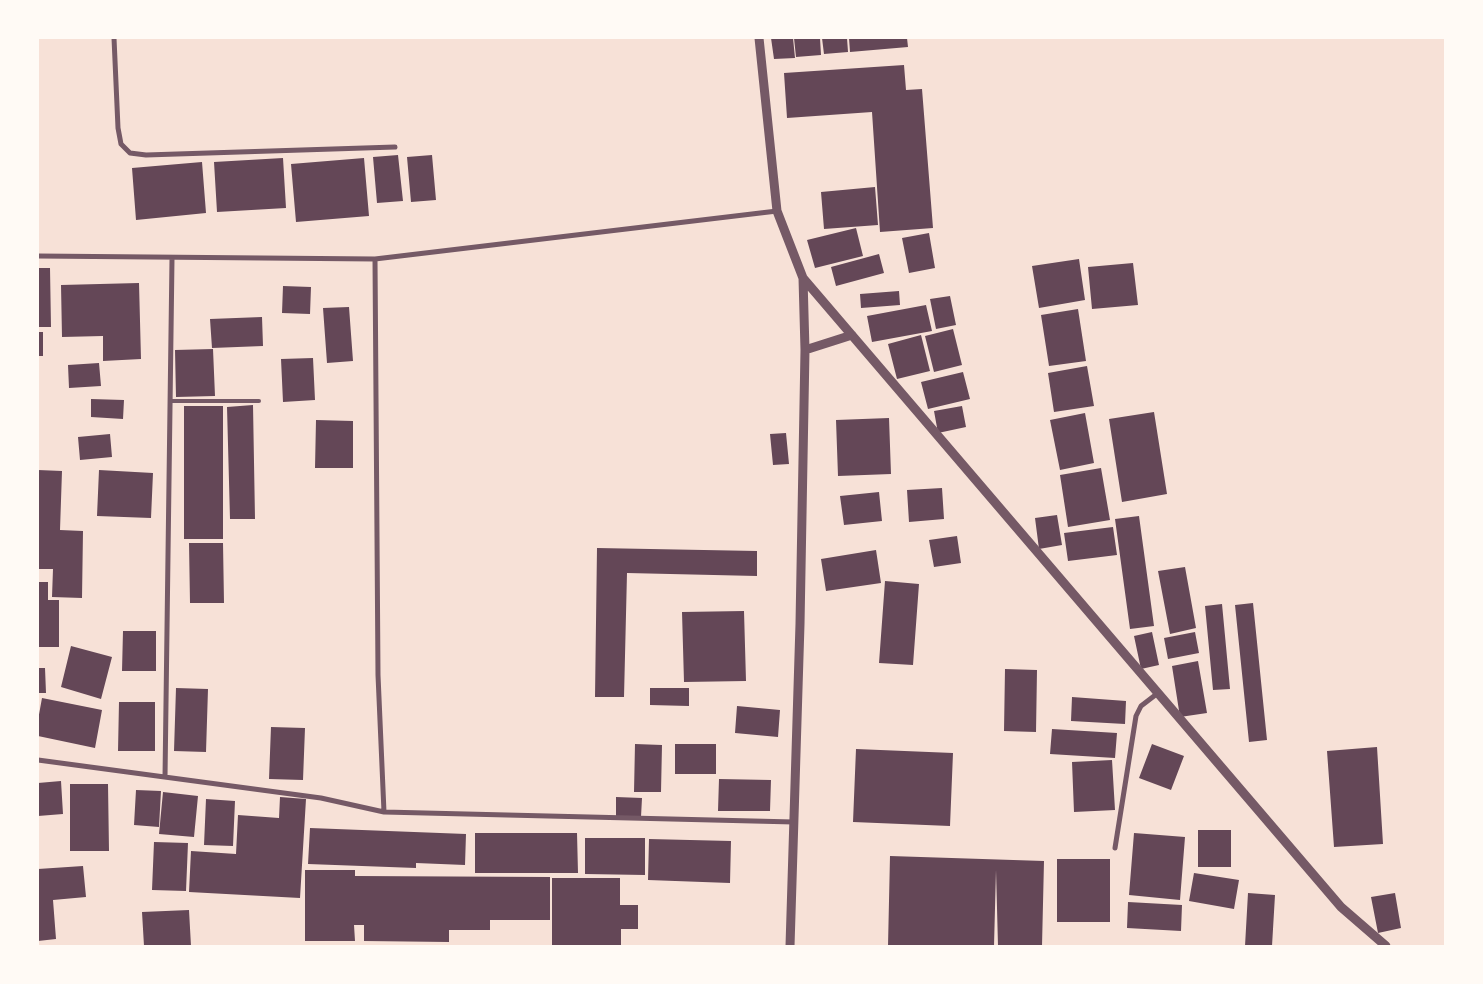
<!DOCTYPE html>
<style>
body{margin:0}
#map{position:relative;width:1483px;height:984px;overflow:hidden;background:#f7e1d7;font-family:"PT Sans Narrow",sans-serif}
canvas{display:block}
.frame{position:absolute;inset:0;border:39px solid #fffaf5;pointer-events:none}
</style>
<div id="map">
<canvas width="1483" height="984"></canvas>
<div class="frame"></div>
</div>
<script>
const c = document.querySelector('canvas').getContext('2d');
c.lineJoin = 'round';
function fillPath(path, color) { c.fillStyle = color; c.fill(path, 'evenodd'); }
const poly = rows => new Path2D(rows.map(r => 'M' + r).join(''));
function trace(path, color, width, dash) { c.strokeStyle = color; c.lineWidth = width; c.lineCap = dash ? 'butt' : 'round'; c.setLineDash(dash || []); c.stroke(path); }
fillPath(poly([
 [771,38,793,38,795,58,774,59],
 [794,38,820,38,821,55,796,57],
 [822,38,847,38,848,52,824,54],
 [849,38,907,38,908,47,850,52],
 [904,65,906,90,922,89,933,228,880,232,872,112,787,118,784,73],
 [398,155,403,201,377,203,373,157],
 [432,155,436,200,411,202,407,157],
 [283,158,286,208,217,212,214,162],
 [364,158,369,216,296,222,291,164],
 [202,162,206,213,136,220,132,168],
 [875,187,878,225,824,229,821,192],
 [856,228,863,256,815,268,807,240],
 [929,233,935,268,909,273,902,238],
 [879,254,884,273,836,286,831,267],
 [1079,259,1085,300,1039,308,1032,266],
 [1133,263,1138,305,1092,309,1088,267],
 [38,268,50,268,51,327,38,327],
 [139,283,141,359,103,361,103,336,62,337,61,285],
 [283,286,311,287,310,314,282,313],
 [899,291,900,305,861,308,860,294],
 [950,296,956,325,936,329,930,299],
 [926,305,932,331,872,342,867,316],
 [349,307,353,361,327,363,323,308],
 [1078,309,1086,361,1049,366,1041,315],
 [262,317,263,346,212,348,210,319],
 [953,329,962,365,934,372,925,336],
 [38,332,43,332,43,356,38,356],
 [921,335,930,371,897,379,888,344],
 [213,349,215,396,176,397,175,350],
 [313,358,315,400,283,402,281,359],
 [99,363,101,386,69,388,68,365],
 [1087,366,1094,406,1054,412,1048,373],
 [963,372,970,399,928,409,921,382],
 [91,399,124,400,123,419,91,417],
 [253,405,255,519,230,519,227,407],
 [184,406,223,406,223,539,184,539],
 [962,406,966,427,938,433,934,411],
 [1154,412,1167,494,1122,502,1109,419],
 [1085,413,1094,463,1060,470,1050,420],
 [889,418,891,474,838,476,836,420],
 [316,420,353,421,353,468,315,468],
 [786,433,789,464,773,465,770,434],
 [110,434,112,457,80,460,78,437],
 [1101,468,1110,520,1068,527,1060,475],
 [38,470,62,471,60,530,83,531,82,598,52,597,53,569,38,569],
 [99,470,153,473,151,518,97,516],
 [942,488,944,519,909,522,907,490],
 [879,492,882,521,844,525,840,496],
 [1057,515,1062,545,1039,549,1035,518],
 [1139,516,1154,626,1130,629,1115,519],
 [1113,527,1117,555,1068,561,1064,533],
 [957,536,961,563,934,567,929,540],
 [189,543,223,543,224,603,190,603],
 [597,548,757,551,757,576,627,573,624,697,595,697],
 [876,550,881,583,826,591,821,559],
 [1185,567,1196,628,1170,634,1158,571],
 [885,581,919,584,913,665,879,663],
 [38,582,48,582,48,600,59,600,59,647,38,647],
 [1253,603,1267,740,1249,742,1235,605],
 [1222,604,1230,689,1213,690,1205,606],
 [744,611,746,681,684,682,682,612],
 [123,631,156,631,156,671,122,671],
 [1152,632,1159,665,1141,669,1134,636],
 [1195,632,1199,653,1168,659,1164,638],
 [71,646,112,657,101,699,61,687],
 [1198,661,1207,713,1180,717,1172,666],
 [38,668,45,668,46,693,38,693],
 [1005,669,1037,670,1036,732,1004,731],
 [176,688,208,689,206,752,174,751],
 [650,688,689,688,689,706,650,705],
 [1072,697,1126,701,1125,724,1071,721],
 [42,698,102,710,95,748,38,736,38,720],
 [119,702,155,702,155,751,118,751],
 [737,706,780,710,778,737,735,733],
 [271,727,305,728,303,780,269,779],
 [1052,729,1117,733,1115,758,1050,754],
 [635,744,662,745,661,792,634,792],
 [675,744,716,744,716,774,675,774],
 [1152,744,1184,756,1171,790,1139,778],
 [1377,747,1383,844,1334,847,1327,751],
 [856,749,953,753,950,826,853,822],
 [1112,760,1115,810,1074,812,1072,762],
 [719,779,771,780,770,811,718,811],
 [61,781,63,814,38,816,38,783],
 [70,784,108,784,109,851,70,851],
 [136,790,161,791,159,827,134,825],
 [163,792,198,796,194,837,159,834],
 [280,797,306,799,300,898,189,892,191,851,236,854,238,815,279,818],
 [616,797,642,798,641,817,616,816],
 [206,799,235,801,233,846,204,845],
 [310,828,466,834,465,865,416,863,416,868,308,864],
 [1198,830,1231,830,1231,867,1198,867],
 [475,833,577,833,578,873,475,873],
 [1134,833,1185,837,1180,900,1129,895],
 [585,838,645,838,645,875,585,874],
 [649,839,731,841,730,883,648,880],
 [154,842,188,843,186,891,152,890],
 [890,856,1044,861,1042,946,998,946,996,870,994,946,888,946],
 [1057,859,1110,859,1110,922,1057,922],
 [83,866,86,897,53,900,56,939,38,941,38,869],
 [305,870,355,870,355,876,550,877,550,920,490,920,490,930,449,930,449,942,364,941,364,925,354,925,355,941,305,941],
 [1194,873,1239,880,1234,909,1189,901],
 [552,878,620,878,620,905,638,905,638,929,621,929,621,946,552,946],
 [1248,893,1275,895,1272,946,1245,946],
 [1395,893,1401,928,1378,933,1371,897],
 [1128,902,1182,905,1181,931,1127,928],
 [189,910,191,946,144,946,142,912]
]), '#644757');
trace(poly([
 [170,401,259,401]
]), '#755966', 4);
trace(poly([
 [114,38,118,128,121,144,130,153,146,155,395,147],
 [38,256,375,259,777,211],
 [375,259,378,675,384,812],
 [38,760,321,798,384,812,794,822],
 [165,777,172,259],
 [1115,848,1136,716,1141,706,1158,693]
]), '#755966', 5);
trace(poly([
 [759,38,777,211,803,278,1341,907,1386,946],
 [805,350,852,335],
 [790,946,800,624,805,350,803,278]
]), '#755966', 9);
</script>
